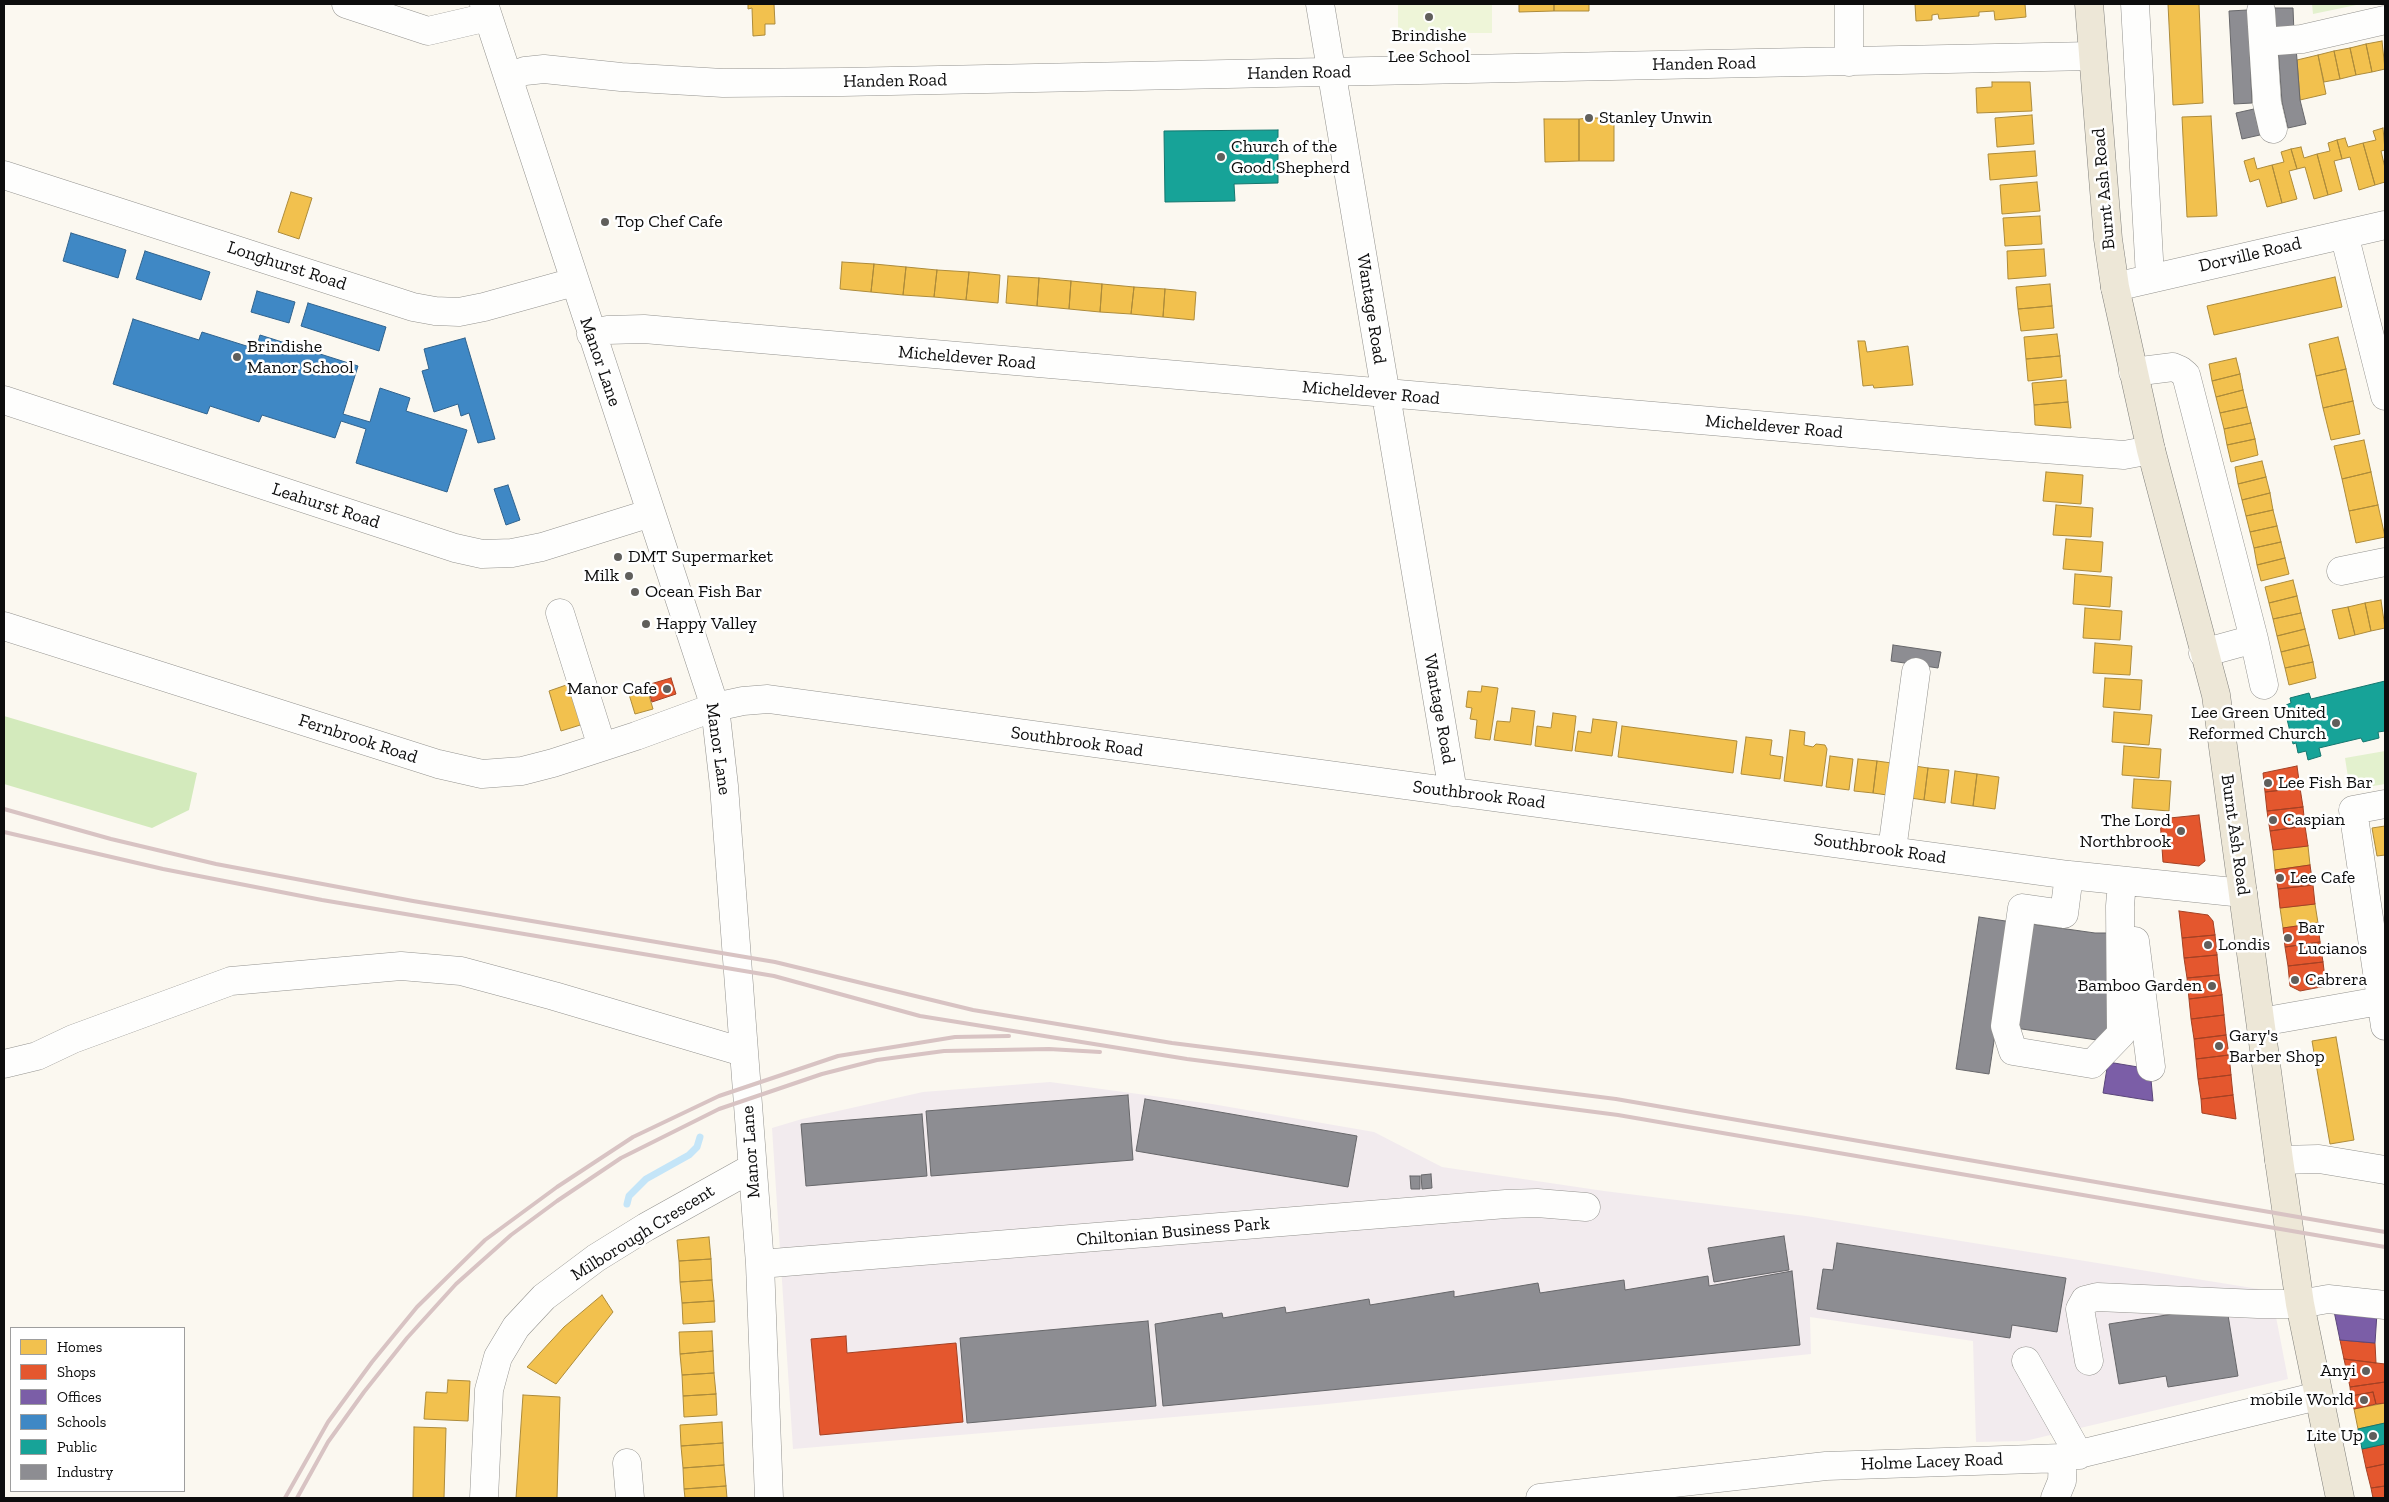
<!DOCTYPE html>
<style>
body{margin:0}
#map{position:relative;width:2389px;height:1502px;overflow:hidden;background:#fbf8f0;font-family:"Zilla Slab",serif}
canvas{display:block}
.frame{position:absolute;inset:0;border:5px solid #0d0d0d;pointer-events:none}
.legend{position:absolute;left:10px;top:1327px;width:175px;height:165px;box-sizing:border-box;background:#fff;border:1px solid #9e9e9e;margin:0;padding:6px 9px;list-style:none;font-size:15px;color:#0d0d0d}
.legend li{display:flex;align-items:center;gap:10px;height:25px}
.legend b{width:25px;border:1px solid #9e9e9e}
</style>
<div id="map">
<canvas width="2389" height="1502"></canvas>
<div class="frame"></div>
<ul class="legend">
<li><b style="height:14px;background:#f2c14e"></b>Homes</li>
<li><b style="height:14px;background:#e4572e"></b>Shops</li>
<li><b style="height:14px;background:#7b5ea7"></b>Offices</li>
<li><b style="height:14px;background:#3f88c5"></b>Schools</li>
<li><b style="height:14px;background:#17a398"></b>Public</li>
<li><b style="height:14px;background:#8d8d92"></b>Industry</li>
</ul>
</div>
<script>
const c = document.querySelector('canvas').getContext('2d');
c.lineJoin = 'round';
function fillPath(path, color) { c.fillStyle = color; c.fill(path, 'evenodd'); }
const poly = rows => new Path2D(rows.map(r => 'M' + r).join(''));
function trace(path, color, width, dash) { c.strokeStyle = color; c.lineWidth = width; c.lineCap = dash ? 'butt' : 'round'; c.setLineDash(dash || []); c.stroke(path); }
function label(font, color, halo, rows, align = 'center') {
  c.font = font + ' "Zilla Slab",serif'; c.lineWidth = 5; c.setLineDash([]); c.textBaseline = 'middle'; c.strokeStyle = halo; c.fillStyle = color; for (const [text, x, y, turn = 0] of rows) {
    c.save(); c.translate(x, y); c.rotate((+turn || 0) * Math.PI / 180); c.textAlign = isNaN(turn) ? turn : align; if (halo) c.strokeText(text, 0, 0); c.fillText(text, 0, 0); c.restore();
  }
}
fillPath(poly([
 [1050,1082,1212,1104,1374,1132,1442,1167,1604,1191,1806,1216,2271,1291,2288,1379,2025,1441,1976,1442,1973,1341,1810,1317,1811,1354,1317,1405,793,1449,772,1128,802,1119,923,1092]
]), '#f2ebee');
fillPath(poly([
 [2312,4,2361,4,2313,14],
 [2385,751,2385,784,2350,790,2345,758]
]), '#e3f1ce');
fillPath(poly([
 [4,716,197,773,189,810,152,828,4,784]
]), '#d3eabc');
fillPath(poly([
 [1398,4,1492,4,1492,33,1398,33]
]), '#eef5d8');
const homes = poly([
 [748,4,774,4,775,24,765,24,765,35,753,36,752,8,748,9,748,4],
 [1519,4,1554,4,1554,11,1519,12,1519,4],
 [1554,4,1589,4,1589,11,1554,11,1554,4],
 [1915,4,2025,4,2026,17,1995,20,1994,11,1979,12,1979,16,1939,19,1938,14,1932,15,1932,20,1916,21,1915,4],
 [2168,4,2199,4,2203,103,2173,105,2168,4],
 [2382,41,2385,69,2372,72,2366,44,2382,41],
 [2366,44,2372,72,2356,75,2350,48,2366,44],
 [2350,48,2356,75,2340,79,2334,51,2350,48],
 [2334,51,2340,79,2324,82,2318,55,2334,51],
 [2318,55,2326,94,2300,100,2297,60,2318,55],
 [1992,82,2030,82,2032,111,1977,113,1976,88,1992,87,1992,82],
 [2032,115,2034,144,1997,147,1995,118,2032,115],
 [2211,116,2217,216,2187,217,2182,117,2211,116],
 [1589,118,1614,118,1614,161,1579,161,1579,119,1589,118],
 [1544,119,1579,119,1579,161,1545,162,1544,119],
 [2383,128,2385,150,2381,151,2385,168,2385,182,2375,185,2363,143,2376,140,2373,131,2383,128],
 [2345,138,2348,147,2363,143,2375,185,2359,190,2350,157,2342,159,2337,140,2345,138],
 [2337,140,2342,159,2334,161,2342,191,2328,195,2317,154,2330,151,2328,143,2337,140],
 [2301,147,2304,158,2317,154,2328,195,2314,199,2305,167,2297,169,2291,149,2301,147],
 [2291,149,2297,169,2289,171,2297,199,2282,203,2272,165,2284,162,2281,152,2291,149],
 [2035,151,2037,176,1990,180,1988,154,2035,151],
 [2254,158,2257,169,2272,165,2282,203,2267,207,2259,179,2250,182,2244,161,2254,158],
 [2037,182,2040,211,2002,214,2000,185,2037,182],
 [291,192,312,198,299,239,278,232,291,192],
 [2040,216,2042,244,2005,246,2003,218,2040,216],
 [2044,249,2046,276,2008,279,2007,251,2044,249],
 [842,262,874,264,871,292,840,289,842,262],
 [874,264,906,267,903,295,871,292,874,264],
 [906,267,937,270,934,297,903,295,906,267],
 [937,270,969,272,966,300,934,297,937,270],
 [969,272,1000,275,998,303,966,300,969,272],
 [1008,276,1039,278,1037,306,1006,303,1008,276],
 [2335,277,2342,307,2214,335,2207,306,2335,277],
 [1039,278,1071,281,1069,309,1037,306,1039,278],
 [1071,281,1102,284,1100,312,1069,309,1071,281],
 [1102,284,1134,287,1131,314,1100,312,1102,284],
 [2050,284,2052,306,2018,309,2016,287,2050,284],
 [1134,287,1165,289,1163,317,1131,314,1134,287],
 [1165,289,1196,292,1194,320,1163,317,1165,289],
 [2052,306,2054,328,2021,331,2018,309,2052,306],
 [2057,334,2060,356,2026,359,2024,337,2057,334],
 [2338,337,2346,369,2316,376,2309,344,2338,337],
 [1858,341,1865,341,1867,352,1908,346,1913,385,1874,388,1873,385,1863,386,1858,341],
 [2060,356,2062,377,2028,381,2026,359,2060,356],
 [2236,358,2240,374,2212,381,2209,364,2236,358],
 [2346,369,2353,401,2323,408,2316,376,2346,369],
 [2240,374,2243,390,2216,397,2212,381,2240,374],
 [2066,380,2068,402,2034,405,2032,383,2066,380],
 [2243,390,2247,407,2220,413,2216,397,2243,390],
 [2353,401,2360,434,2331,440,2323,408,2353,401],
 [2068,402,2071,428,2035,425,2034,405,2068,402],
 [2247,407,2251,423,2224,429,2220,413,2247,407],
 [2251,423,2255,439,2227,445,2224,429,2251,423],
 [2255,439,2258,455,2231,462,2227,445,2255,439],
 [2364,440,2371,472,2342,479,2334,446,2364,440],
 [2262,461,2266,477,2238,484,2235,467,2262,461],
 [2046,472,2083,475,2081,504,2043,501,2046,472],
 [2371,472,2378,505,2349,511,2342,479,2371,472],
 [2266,477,2270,493,2242,500,2238,484,2266,477],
 [2270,493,2273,510,2246,516,2242,500,2270,493],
 [2056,505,2093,508,2091,537,2053,535,2056,505],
 [2378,505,2385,537,2356,543,2349,511,2378,505],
 [2273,510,2277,526,2250,532,2246,516,2273,510],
 [2277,526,2281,542,2254,548,2250,532,2277,526],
 [2066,539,2103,542,2101,572,2063,569,2066,539],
 [2281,542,2285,558,2257,565,2254,548,2281,542],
 [2285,558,2289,574,2261,581,2257,565,2285,558],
 [2075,574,2112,577,2110,607,2073,604,2075,574],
 [2293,580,2297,596,2269,603,2265,587,2293,580],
 [2297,596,2301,613,2273,619,2269,603,2297,596],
 [2381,600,2385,628,2371,631,2365,603,2381,600],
 [2365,603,2371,631,2355,635,2348,607,2365,603],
 [2348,607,2355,635,2339,639,2332,610,2348,607],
 [2085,608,2122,611,2120,640,2083,638,2085,608],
 [2301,613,2305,629,2277,636,2273,619,2301,613],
 [2305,629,2309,645,2281,652,2277,636,2305,629],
 [2095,643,2132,646,2130,675,2093,673,2095,643],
 [2309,645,2313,662,2285,668,2281,652,2309,645],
 [2313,662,2316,678,2289,685,2285,668,2313,662],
 [2105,678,2142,680,2140,710,2103,707,2105,678],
 [572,683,590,722,561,731,549,691,572,683],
 [646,685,653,709,635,714,628,691,646,685],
 [1482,686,1498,688,1490,740,1475,738,1477,720,1470,719,1472,708,1466,707,1468,691,1481,692,1482,686],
 [1512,708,1535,711,1531,745,1494,740,1497,721,1510,722,1512,708],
 [2114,712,2152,715,2149,745,2112,742,2114,712],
 [1553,713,1576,716,1572,751,1535,746,1537,726,1551,728,1553,713],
 [1593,719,1617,722,1612,756,1575,751,1578,731,1591,733,1593,719],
 [1622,726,1737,741,1733,773,1618,757,1622,726],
 [1790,730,1805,732,1804,745,1813,747,1816,744,1825,745,1827,749,1822,786,1784,781,1790,730],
 [1746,737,1772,740,1770,755,1783,757,1780,779,1741,774,1746,737],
 [2124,746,2161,749,2159,778,2122,775,2124,746],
 [1830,756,1853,759,1849,790,1826,787,1830,756],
 [1858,759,1877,761,1873,793,1854,791,1858,759],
 [1877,761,1899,764,1894,796,1873,793,1877,761],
 [1908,765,1928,768,1924,800,1904,797,1908,765],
 [1928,768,1949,770,1945,803,1924,800,1928,768],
 [1955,771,1977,774,1973,806,1951,803,1955,771],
 [1977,774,1999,777,1995,809,1973,806,1977,774],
 [2134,779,2171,781,2169,811,2132,808,2134,779],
 [2385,826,2385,855,2377,856,2372,828,2385,826],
 [2308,846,2310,865,2275,870,2273,850,2308,846],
 [2315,904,2318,923,2283,928,2280,908,2315,904],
 [2336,1037,2354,1140,2330,1144,2312,1041,2336,1037],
 [709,1237,711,1259,679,1261,677,1240,709,1237],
 [711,1259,712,1280,680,1282,679,1261,711,1259],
 [712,1280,714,1301,682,1303,680,1282,712,1280],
 [602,1295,613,1312,556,1384,527,1367,564,1327,602,1295],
 [714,1301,715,1322,683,1324,682,1303,714,1301],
 [712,1331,713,1351,680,1354,679,1332,712,1331],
 [713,1351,714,1373,682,1375,680,1354,713,1351],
 [714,1373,716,1394,683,1396,682,1375,714,1373],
 [448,1380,470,1381,468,1421,424,1419,426,1392,447,1393,448,1380],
 [716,1394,717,1415,684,1417,683,1396,716,1394],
 [523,1395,560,1397,557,1498,516,1498,523,1395],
 [2385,1403,2385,1423,2358,1429,2354,1409,2385,1403],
 [722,1422,723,1443,681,1446,680,1425,722,1422],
 [414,1427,446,1428,444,1498,413,1498,414,1427],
 [723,1443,724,1465,683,1468,681,1446,723,1443],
 [724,1465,726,1486,684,1489,683,1468,724,1465],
 [726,1486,727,1498,685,1498,684,1489,726,1486]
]);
fillPath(homes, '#f2c14e');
trace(homes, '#ad8b3a', 1);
const shops = poly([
 [671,678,676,694,652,702,647,685,671,678],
 [2297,766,2300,788,2265,792,2263,773,2297,766],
 [2300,788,2303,807,2267,811,2265,792,2300,788],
 [2303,807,2305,826,2270,831,2267,811,2303,807],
 [2199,815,2205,861,2199,866,2163,862,2160,819,2199,815],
 [2305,826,2308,846,2273,850,2270,831,2305,826],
 [2310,865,2313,885,2278,889,2275,870,2310,865],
 [2313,885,2315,904,2280,908,2278,889,2313,885],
 [2179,911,2208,915,2213,921,2215,935,2182,938,2179,911],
 [2318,923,2320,942,2285,947,2283,928,2318,923],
 [2215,935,2217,955,2184,958,2182,938,2215,935],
 [2320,942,2323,962,2288,966,2285,947,2320,942],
 [2217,955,2219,975,2187,978,2184,958,2217,955],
 [2323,962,2326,986,2300,991,2290,986,2288,966,2323,962],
 [2219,975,2222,995,2189,999,2187,978,2219,975],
 [2222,995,2224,1015,2191,1019,2189,999,2222,995],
 [2224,1015,2226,1035,2194,1039,2191,1019,2224,1015],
 [2226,1035,2229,1055,2196,1059,2194,1039,2226,1035],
 [2229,1055,2231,1075,2198,1079,2196,1059,2229,1055],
 [2231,1075,2233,1095,2201,1099,2198,1079,2231,1075],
 [2233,1095,2236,1119,2202,1113,2201,1099,2233,1095],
 [846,1336,847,1353,956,1343,963,1422,820,1435,811,1339,846,1336],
 [2340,1340,2375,1343,2376,1363,2344,1359,2340,1340],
 [2344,1359,2385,1364,2385,1382,2350,1387,2344,1359],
 [2385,1382,2385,1403,2376,1404,2373,1392,2351,1396,2350,1387,2385,1382],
 [2373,1392,2376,1404,2354,1409,2351,1396,2373,1392],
 [2385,1444,2385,1464,2366,1468,2362,1449,2385,1444],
 [2385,1464,2385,1486,2371,1488,2366,1468,2385,1464],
 [2385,1486,2385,1498,2373,1498,2371,1488,2385,1486]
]);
fillPath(shops, '#e4572e');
trace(shops, '#a44124', 1);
const offices = poly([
 [2108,1062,2150,1069,2153,1101,2103,1093,2108,1062],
 [2334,1311,2377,1313,2375,1343,2340,1340,2334,1311]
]);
fillPath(offices, '#7b5ea7');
trace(offices, '#5a4679', 1);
const schools = poly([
 [71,233,126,250,118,278,63,261,71,233],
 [145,251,210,272,201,300,136,279,145,251],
 [257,291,295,302,289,323,251,312,257,291],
 [308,303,386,327,379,351,301,326,308,303],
 [133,319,199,340,202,332,256,349,260,335,358,366,343,414,370,422,380,388,410,398,406,411,467,430,447,492,356,463,366,429,341,421,335,438,262,415,259,422,210,406,207,414,113,384,133,319],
 [465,338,495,439,478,443,469,413,461,416,458,404,434,412,422,371,429,369,424,349,465,338],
 [508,485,520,520,506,525,494,489,508,485]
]);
fillPath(schools, '#3f88c5');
trace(schools, '#30638e', 1);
const public = poly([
 [1278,130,1278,183,1234,184,1235,201,1165,202,1164,131,1278,130],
 [2385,681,2385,731,2378,732,2379,738,2363,742,2361,738,2319,748,2321,756,2308,760,2306,751,2298,753,2296,743,2293,744,2286,715,2288,714,2286,705,2291,703,2290,698,2309,693,2311,699,2385,681],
 [2385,1423,2385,1444,2362,1449,2358,1429,2385,1423]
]);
fillPath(public, '#17a398');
trace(public, '#14766e', 1);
const industry = poly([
 [2275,8,2293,8,2294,33,2276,34,2275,8],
 [2248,10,2252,103,2234,104,2229,11,2248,10],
 [2296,47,2300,100,2306,124,2288,128,2282,102,2278,48,2296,47],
 [2254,109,2260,135,2242,139,2236,113,2254,109],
 [1893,645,1941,652,1938,668,1891,661,1893,645],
 [1979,917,2012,922,1989,1074,1956,1069,1979,917],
 [2031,924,2095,933,2114,933,2114,1031,2104,1041,2015,1028,2031,924],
 [1128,1095,1133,1160,931,1176,926,1111,1128,1095],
 [1145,1099,1357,1136,1348,1187,1136,1151,1145,1099],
 [922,1114,927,1176,806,1186,801,1124,922,1114],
 [1431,1174,1432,1188,1422,1189,1421,1175,1431,1174],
 [1410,1176,1420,1176,1420,1189,1411,1189,1410,1176],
 [1784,1236,1789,1270,1714,1282,1708,1248,1784,1236],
 [1837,1243,2066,1278,2057,1332,2012,1325,2010,1338,1817,1309,1823,1269,1833,1270,1837,1243],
 [1792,1271,1800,1345,1163,1406,1155,1324,1222,1313,1223,1318,1285,1307,1286,1313,1369,1299,1370,1305,1454,1291,1454,1297,1538,1283,1540,1293,1624,1280,1625,1290,1708,1276,1709,1286,1792,1271],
 [2205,1309,2227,1309,2238,1376,2168,1387,2166,1376,2119,1384,2109,1324,2205,1309],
 [1148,1321,1156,1406,967,1423,960,1338,1148,1321]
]);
fillPath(industry, '#8d8d92');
trace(industry, '#67676a', 1);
trace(poly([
 [627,1204,629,1196,646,1179,689,1155,697,1147,700,1137]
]), '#c4e5f8', 7);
const minor = poly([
 [346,4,428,31,488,17],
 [484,4,715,707,724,786,760,1264,769,1498],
 [1320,4,1453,792],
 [1849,4,1849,62],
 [2135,4,2150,277],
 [2261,11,2263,42],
 [508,77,525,71,544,69,621,77,723,83,843,82,2092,56],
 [2273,129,2267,103,2263,42,2302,39,2385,20],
 [4,175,413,307,435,311,459,312,484,307,574,282],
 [2344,234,2385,396],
 [2115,287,2385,225],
 [591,334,607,330,644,329,1978,444,2124,455,2151,450],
 [2133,372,2173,367,2180,370,2186,375,2254,639,2264,685],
 [4,400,455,548,482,554,512,553,542,547,651,513],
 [2341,571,2385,562],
 [560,613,602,747],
 [4,626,438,764,482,774,522,771,553,763,636,736,715,707,743,701,768,699,2069,875,2243,893],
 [2203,653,2254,639],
 [2385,804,2353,810,2385,1026],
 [1892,850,1916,672],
 [2069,875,2064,914,2022,908,2005,1026,2013,1051,2092,1064,2121,1034,2120,906,2122,881],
 [2135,941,2151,1067],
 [2261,1022,2385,1000],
 [4,1064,37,1056,73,1039,231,981,401,966,461,971,554,996,743,1052],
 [2279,1160,2319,1159,2385,1170],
 [760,1264,1506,1204,1537,1203,1586,1207],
 [2026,1361,2079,1455],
 [2089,1361,2080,1309,2085,1300,2097,1297,2258,1304,2300,1304,2328,1299,2385,1305],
 [627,1463,630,1498],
 [484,1498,489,1390,498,1357,516,1327,544,1297,596,1258,646,1227,752,1168],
 [1540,1498,1826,1466,2063,1458,2318,1396],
 [2055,1498,2062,1481,2063,1458]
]);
const major = poly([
 [2089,4,2108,239,2115,287,2151,450,2216,695,2279,1160,2300,1304,2340,1498]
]);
trace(minor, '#94938f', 29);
trace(major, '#81807c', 29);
trace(minor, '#fefefd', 28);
trace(major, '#ede7d7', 28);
trace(poly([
 [4,809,111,839,216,864,413,901,775,962,973,1010,1172,1043,1616,1099,2385,1232],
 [4,832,163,869,322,900,774,976,920,1016,1187,1059,1618,1115,2385,1247],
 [285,1498,328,1422,372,1362,417,1307,485,1240,557,1187,633,1137,719,1096,838,1056,955,1037,1009,1036],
 [297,1498,328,1442,364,1392,407,1338,456,1284,511,1235,557,1201,621,1158,719,1109,822,1074,877,1060,944,1051,1049,1049,1100,1052]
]), '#d8c3c3', 4);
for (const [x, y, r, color] of [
 [1429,17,5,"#605f5c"],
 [1589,118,5,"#605f5c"],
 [1221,157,5,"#605f5c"],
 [605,222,5,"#605f5c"],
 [237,357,5,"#605f5c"],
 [618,557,5,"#605f5c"],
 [629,576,5,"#605f5c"],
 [635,592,5,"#605f5c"],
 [646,624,5,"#605f5c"],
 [667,689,5,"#605f5c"],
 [2336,723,5,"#605f5c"],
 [2268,783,5,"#605f5c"],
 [2273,820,5,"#605f5c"],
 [2181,831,5,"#605f5c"],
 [2280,878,5,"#605f5c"],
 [2288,938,5,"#605f5c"],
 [2208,945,5,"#605f5c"],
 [2295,980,5,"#605f5c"],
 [2212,986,5,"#605f5c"],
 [2219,1046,5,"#605f5c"],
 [2366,1371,5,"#605f5c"],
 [2364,1400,5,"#605f5c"],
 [2373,1436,5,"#605f5c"]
]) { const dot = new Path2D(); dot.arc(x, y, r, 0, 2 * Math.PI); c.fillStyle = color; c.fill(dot); trace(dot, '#fff', 2); }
label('18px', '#0d0d0d', '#fff', [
 ["Brindishe",1429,36,"center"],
 ["Lee School",1429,57,"center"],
 ["Stanley Unwin",1599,118],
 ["Church of the",1231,147],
 ["Good Shepherd",1231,168],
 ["Top Chef Cafe",615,222],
 ["Brindishe",247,347],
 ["Manor School",247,368],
 ["DMT Supermarket",628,557],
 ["Milk",619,576,"right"],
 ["Ocean Fish Bar",645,592],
 ["Happy Valley",656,624],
 ["Manor Cafe",657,689,"right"],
 ["Lee Green United",2326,713,"right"],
 ["Reformed Church",2326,734,"right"],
 ["Lee Fish Bar",2278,783],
 ["Caspian",2283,820],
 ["The Lord",2171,821,"right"],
 ["Northbrook",2171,842,"right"],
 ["Lee Cafe",2290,878],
 ["Bar",2298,928],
 ["Lucianos",2298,949],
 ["Londis",2218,945],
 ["Cabrera",2305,980],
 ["Bamboo Garden",2202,986,"right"],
 ["Gary's",2229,1036],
 ["Barber Shop",2229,1057],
 ["Anyi",2356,1371,"right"],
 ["mobile World",2354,1400,"right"],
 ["Lite Up",2363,1436,"right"]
], 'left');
label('18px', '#0d0d0d', '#fff', [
 ["Handen Road",1704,64,-1],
 ["Handen Road",1299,73,-1],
 ["Handen Road",895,81,-1],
 ["Burnt Ash Road",2104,189,-95],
 ["Dorville Road",2250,255,-13],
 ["Longhurst Road",287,266,18],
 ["Wantage Road",1371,309,81],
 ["Micheldever Road",967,358,5],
 ["Manor Lane",600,362,71],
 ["Micheldever Road",1371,393,5],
 ["Micheldever Road",1774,427,5],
 ["Leahurst Road",326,506,18],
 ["Wantage Road",1439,709,80],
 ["Fernbrook Road",358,739,18],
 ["Southbrook Road",1077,742,8],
 ["Manor Lane",718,749,82],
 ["Southbrook Road",1479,795,7],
 ["Burnt Ash Road",2235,835,82],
 ["Southbrook Road",1880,849,8],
 ["Manor Lane",751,1152,-94],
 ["Chiltonian Business Park",1173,1232,-5],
 ["Milborough Crescent",643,1233,-32],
 ["Holme Lacey Road",1932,1462,-2]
]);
</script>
